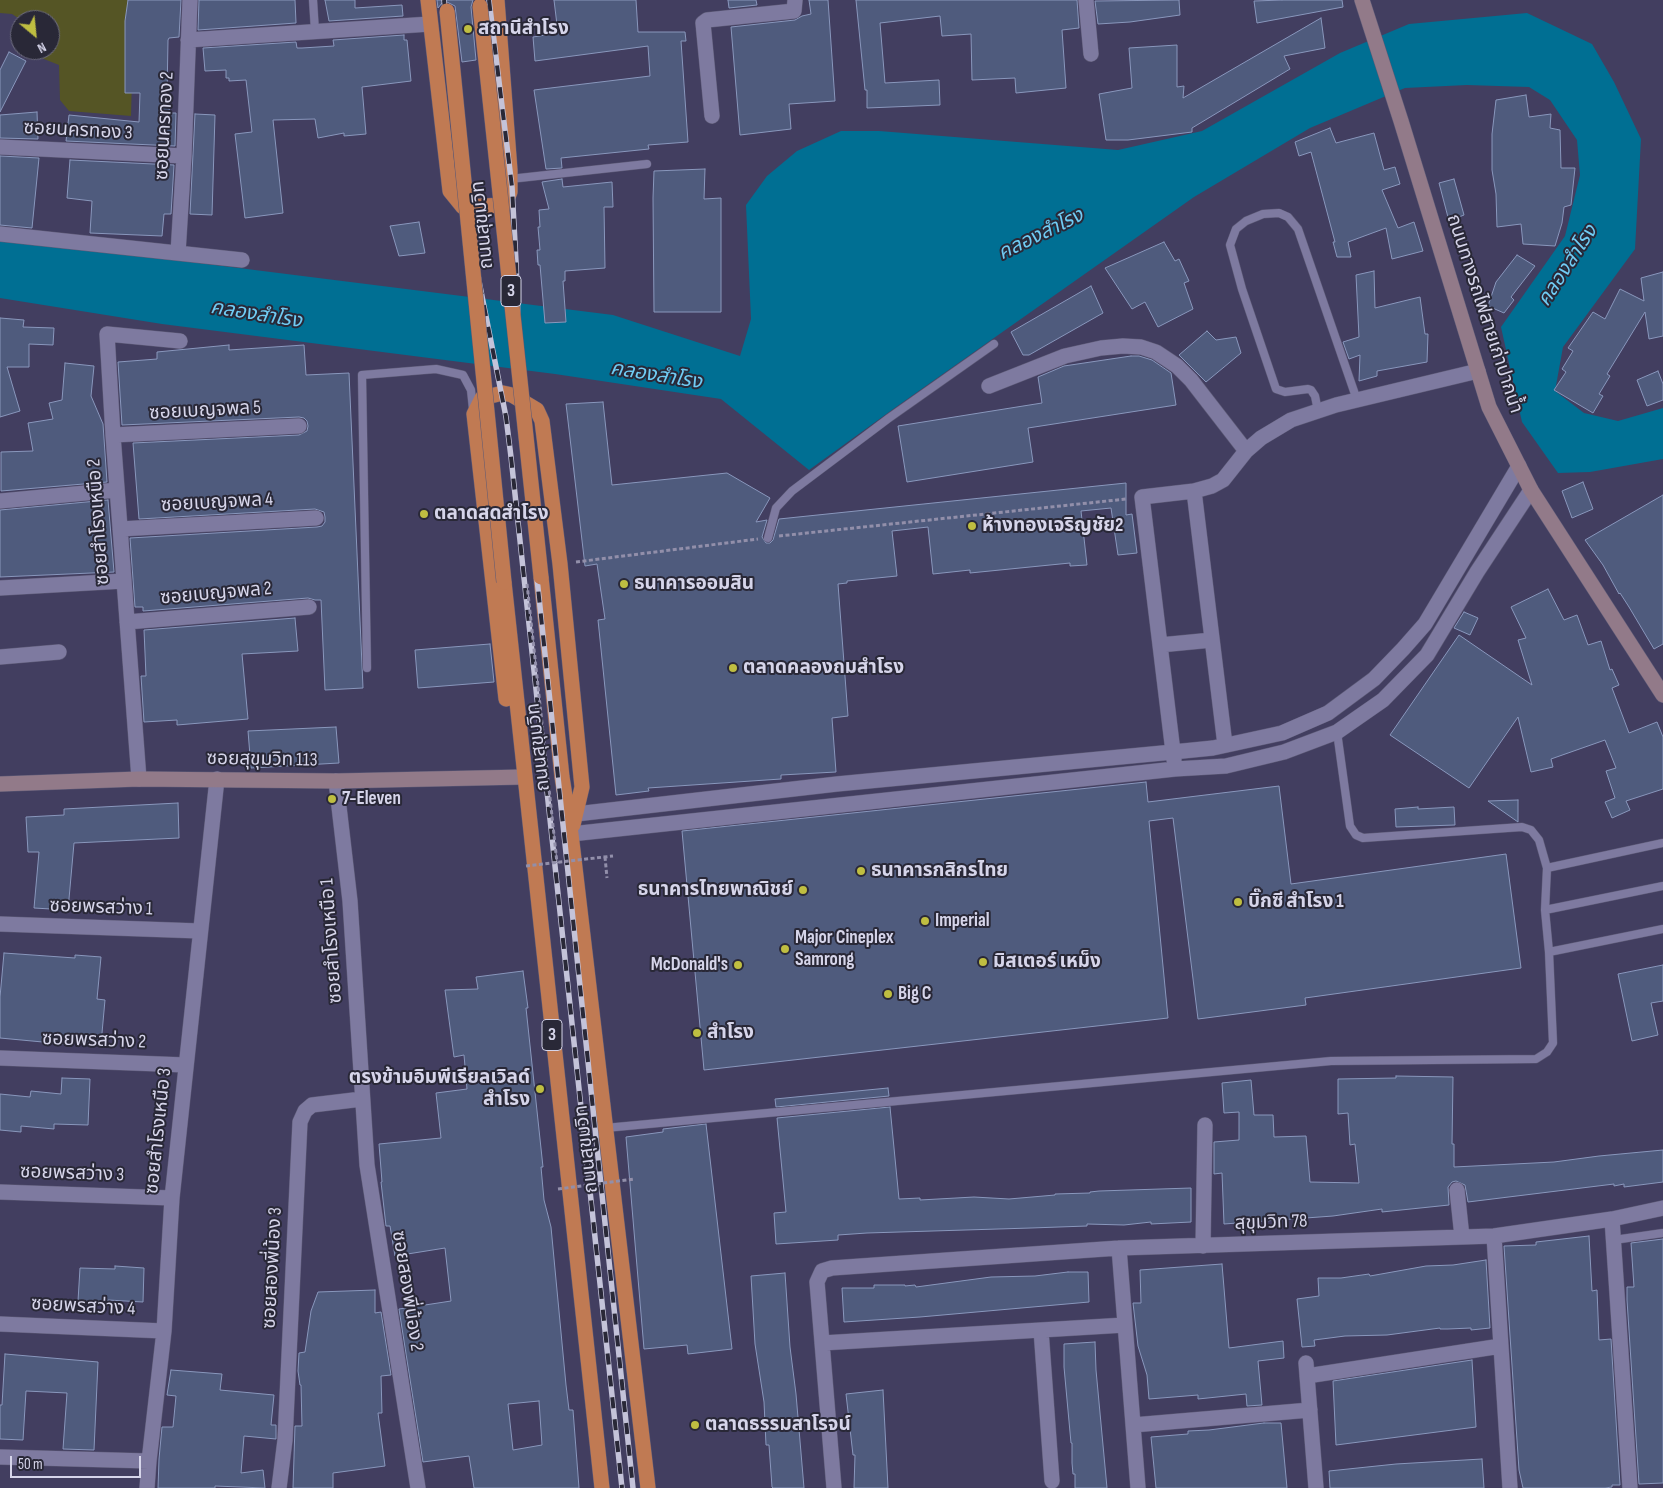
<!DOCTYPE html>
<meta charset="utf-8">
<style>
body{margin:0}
#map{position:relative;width:1663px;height:1488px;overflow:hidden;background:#423e60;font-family:"Sofia Sans Condensed",sans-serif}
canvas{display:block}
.north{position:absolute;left:10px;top:10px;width:50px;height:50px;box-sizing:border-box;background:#292837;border:1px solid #6e6d7f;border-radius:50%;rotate:152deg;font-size:14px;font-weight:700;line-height:20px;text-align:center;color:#d6d5ea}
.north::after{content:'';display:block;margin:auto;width:18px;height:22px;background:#bfbe41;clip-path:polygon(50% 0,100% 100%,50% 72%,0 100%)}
.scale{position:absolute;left:10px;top:1456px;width:131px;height:22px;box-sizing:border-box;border:2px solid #d6d5ea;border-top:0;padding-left:6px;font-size:15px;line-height:18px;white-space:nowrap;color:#d6d5ea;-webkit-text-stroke:4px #292837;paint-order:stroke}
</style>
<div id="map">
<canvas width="1663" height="1488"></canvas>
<div class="north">N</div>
<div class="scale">50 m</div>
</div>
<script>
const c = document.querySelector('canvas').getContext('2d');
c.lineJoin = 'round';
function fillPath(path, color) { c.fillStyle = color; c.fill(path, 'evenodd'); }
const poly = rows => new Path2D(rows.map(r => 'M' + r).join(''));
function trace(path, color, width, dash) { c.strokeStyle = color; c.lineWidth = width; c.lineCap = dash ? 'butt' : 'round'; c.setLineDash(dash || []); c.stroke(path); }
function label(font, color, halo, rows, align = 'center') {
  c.font = font + ' "Sofia Sans Condensed","Noto Sans Thai",sans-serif'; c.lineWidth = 4; c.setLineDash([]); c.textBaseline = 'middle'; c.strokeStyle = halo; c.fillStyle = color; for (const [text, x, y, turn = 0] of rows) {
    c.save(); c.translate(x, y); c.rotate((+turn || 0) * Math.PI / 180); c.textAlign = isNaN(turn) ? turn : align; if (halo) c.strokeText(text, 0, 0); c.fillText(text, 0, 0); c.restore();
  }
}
fillPath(poly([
 [0,0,134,0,131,116,69,111,60,100,59,65,29,53,29,50,50,50,50,20,21,20,12,14,0,13]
]), '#555525');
fillPath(poly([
 [1527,13,1592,44,1614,82,1641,139,1635,249,1563,347,1555,391,1584,413,1618,421,1663,408,1663,459,1590,472,1558,473,1522,422,1501,327,1565,236,1580,175,1577,140,1550,100,1529,87,1467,85,1405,88,1310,128,1194,197,896,407,809,470,721,399,555,374,162,324,0,298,0,238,613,315,740,356,751,319,746,205,767,176,797,151,841,131,879,131,1118,150,1202,131,1340,53,1409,24]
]), '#006f93');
const building = poly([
 [128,0,181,0,179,37,169,38,168,40,167,96,170,96,169,113,176,113,175,146,66,141,69,115,139,122,140,93,125,93,125,21,128,0],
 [199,0,295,0,296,23,198,30,199,0],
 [325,0,355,0,355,8,402,5,403,16,329,21,325,0],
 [437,0,473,0,471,7,476,60,462,62,455,6,447,2,442,3,438,8,437,0],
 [554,0,636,0,638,32,685,32,686,41,681,41,688,142,648,145,649,149,561,158,562,168,546,169,534,90,650,76,648,46,535,61,533,37,558,33,554,0],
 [728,0,756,0,757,5,729,8,728,0],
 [809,0,828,0,835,101,789,104,791,129,740,135,731,27,795,20,802,16,811,14,809,0],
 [856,0,1077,0,1079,28,1062,30,1066,88,1016,93,1015,78,972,80,971,34,942,36,940,16,880,23,885,83,939,80,940,105,867,108,867,90,865,90,856,0],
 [1179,0,1180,15,1130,22,1098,24,1095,1,1179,0],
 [1282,0,1342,0,1343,7,1257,23,1254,1,1282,0],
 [1321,18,1325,48,1284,56,1290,69,1192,128,1192,132,1128,140,1106,140,1099,94,1132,88,1129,48,1177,45,1177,87,1184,86,1183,98,1321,18],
 [404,35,404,40,407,40,411,81,362,87,366,134,344,136,344,133,318,138,315,119,273,120,283,213,245,218,235,134,252,132,246,80,229,81,229,78,226,78,226,70,205,71,203,48,296,42,297,48,302,48,334,46,333,40,404,35],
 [9,52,26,61,0,112,0,70,9,52],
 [1526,95,1529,117,1551,114,1550,128,1560,130,1561,168,1575,168,1571,205,1564,207,1562,223,1555,246,1523,244,1521,224,1497,227,1496,194,1492,170,1492,134,1496,100,1526,95],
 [37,112,38,139,0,138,0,115,37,112],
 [195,114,215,115,212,215,190,214,195,114],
 [1330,128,1336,143,1374,133,1384,170,1395,167,1400,184,1382,190,1398,228,1414,222,1423,251,1392,259,1386,228,1348,242,1351,257,1337,257,1333,242,1335,242,1311,152,1299,156,1295,142,1330,128],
 [0,156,39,158,32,228,0,225,0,156],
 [70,160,174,165,171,214,164,214,162,236,90,233,92,201,67,198,70,160],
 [705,169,704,199,721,198,721,312,654,312,653,198,654,171,705,169],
 [562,179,563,187,612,182,613,207,604,207,605,268,565,271,565,281,563,281,566,322,545,323,540,265,538,265,537,250,540,250,538,227,540,227,539,210,549,209,542,182,562,179],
 [1454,179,1464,215,1449,221,1439,183,1454,179],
 [419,222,425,253,399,256,390,226,419,222],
 [1164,242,1175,261,1179,259,1189,281,1184,283,1193,309,1158,327,1145,302,1132,309,1105,268,1164,242],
 [1517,255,1535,266,1511,297,1514,300,1504,313,1488,306,1496,282,1517,255],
 [1374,271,1375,308,1420,297,1425,334,1428,334,1427,362,1377,371,1377,376,1359,381,1360,355,1349,359,1343,342,1359,337,1356,275,1374,271],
 [1663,272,1663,336,1649,339,1645,312,1607,374,1610,376,1599,394,1603,396,1593,413,1554,390,1566,372,1562,369,1573,351,1568,348,1593,312,1605,319,1620,289,1644,301,1641,278,1663,272],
 [1091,286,1103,313,1029,355,1023,355,1011,332,1091,286],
 [0,318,24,320,23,327,54,328,53,345,29,344,29,367,7,367,20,411,0,417,0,318],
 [1207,331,1216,340,1236,337,1241,353,1206,382,1179,355,1207,331],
 [229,345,229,350,304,345,306,375,349,373,363,688,325,690,321,600,315,600,308,598,143,611,143,607,135,607,130,538,317,527,322,526,325,522,325,517,324,512,315,509,139,519,133,443,299,435,307,431,308,426,307,421,304,418,299,417,122,425,118,362,157,359,157,352,229,345],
 [1131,356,1139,356,1152,360,1171,373,1176,405,1028,428,1033,462,907,482,898,426,1042,403,1038,377,1064,366,1131,356],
 [65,363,94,366,91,396,103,424,107,482,1,491,1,452,33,451,28,423,53,419,49,403,62,400,65,363],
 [1658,371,1663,384,1663,400,1647,406,1637,380,1658,371],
 [603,402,612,485,727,473,770,498,756,522,767,520,762,537,766,543,770,543,773,540,779,519,1126,483,1126,515,1132,514,1137,553,1118,555,1111,508,1081,511,1087,565,1070,566,1070,563,970,573,970,570,933,574,928,527,892,531,897,576,847,581,847,583,838,584,848,716,832,718,836,772,781,775,781,779,648,788,649,791,616,795,598,620,605,619,597,564,585,566,566,404,603,402],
 [1583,482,1593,509,1572,518,1562,491,1583,482],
 [1663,495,1663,644,1654,649,1629,607,1620,593,1619,594,1603,565,1585,540,1663,495],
 [108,500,114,572,0,577,0,510,108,500],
 [1548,589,1564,620,1577,615,1588,645,1601,641,1610,670,1612,669,1619,685,1612,688,1629,733,1657,722,1663,737,1663,789,1626,801,1630,810,1612,818,1605,802,1615,798,1606,771,1616,768,1605,740,1551,759,1553,767,1531,772,1518,717,1469,788,1390,735,1459,635,1532,685,1518,640,1526,638,1511,607,1548,589],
 [1464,612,1478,618,1470,635,1454,628,1464,612],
 [295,618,298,651,242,654,248,719,177,725,177,720,144,722,141,676,146,676,144,630,295,618],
 [490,644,494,682,418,688,415,650,490,644],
 [336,727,339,763,251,768,248,731,336,727],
 [1146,782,1148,802,1279,786,1291,884,1506,854,1521,968,1305,998,1306,1005,1198,1019,1173,818,1149,821,1168,1018,704,1070,682,831,1146,782],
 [1518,800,1518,822,1488,801,1518,800],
 [178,803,179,838,74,843,68,910,34,908,39,852,28,852,26,817,64,815,64,809,178,803],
 [1418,807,1418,809,1454,807,1455,825,1396,827,1395,809,1418,807],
 [4,953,75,958,75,955,101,957,97,999,105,1000,101,1044,64,1041,64,1044,0,1038,0,997,4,953],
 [1663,965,1663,1001,1651,1003,1658,1035,1632,1041,1618,974,1663,965],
 [523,971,528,1008,526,1008,543,1167,541,1167,544,1200,551,1227,566,1385,569,1410,573,1410,579,1488,474,1488,469,1456,423,1462,399,1309,451,1301,445,1248,395,1256,390,1226,386,1226,381,1182,382,1182,379,1144,441,1138,436,1093,467,1089,464,1055,454,1057,445,990,478,989,476,977,523,971],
 [539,1401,542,1445,513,1450,508,1404,539,1401],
 [1396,1076,1453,1077,1452,1144,1454,1144,1454,1167,1554,1162,1599,1156,1663,1150,1663,1182,1624,1187,1624,1184,1614,1186,1614,1184,1468,1202,1465,1185,1456,1181,1452,1182,1448,1187,1449,1205,1382,1212,1382,1209,1333,1216,1224,1224,1222,1173,1214,1174,1214,1142,1239,1140,1239,1112,1224,1113,1222,1083,1251,1080,1254,1115,1273,1115,1274,1137,1306,1136,1310,1182,1359,1183,1355,1144,1350,1145,1348,1113,1338,1114,1338,1079,1396,1078,1396,1076],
 [62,1078,90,1079,88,1125,54,1124,54,1129,21,1126,21,1132,0,1130,0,1094,30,1097,31,1091,61,1094,62,1078],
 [888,1088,889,1096,776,1107,775,1099,888,1088],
 [890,1107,899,1199,920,1198,920,1200,974,1197,1009,1199,1055,1195,1055,1194,1090,1193,1090,1192,1099,1191,1191,1188,1191,1222,1151,1224,1151,1222,1124,1225,1087,1224,1087,1226,1031,1228,867,1233,838,1235,838,1240,776,1244,774,1213,786,1212,777,1118,890,1107],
 [706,1124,732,1349,688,1354,687,1345,644,1349,626,1137,663,1132,663,1129,706,1124],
 [1589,1236,1592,1291,1597,1290,1599,1340,1611,1339,1620,1485,1612,1485,1612,1487,1605,1488,1523,1488,1519,1470,1504,1246,1536,1245,1536,1242,1589,1236],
 [1663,1239,1663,1483,1639,1484,1627,1300,1627,1287,1634,1287,1631,1243,1663,1239],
 [1486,1260,1490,1328,1471,1330,1471,1328,1448,1329,1440,1329,1440,1328,1387,1335,1345,1336,1314,1340,1315,1346,1302,1347,1297,1299,1319,1296,1318,1278,1341,1278,1369,1274,1370,1276,1426,1266,1453,1265,1486,1260],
 [1222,1264,1229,1348,1283,1341,1284,1358,1258,1361,1262,1405,1247,1406,1246,1394,1198,1399,1198,1395,1149,1399,1147,1375,1138,1346,1133,1303,1141,1303,1140,1270,1222,1264],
 [115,1266,144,1268,143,1302,108,1300,108,1303,78,1301,80,1268,115,1269,115,1266],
 [1068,1272,1088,1272,1089,1302,920,1317,844,1322,842,1288,874,1288,874,1285,905,1285,905,1286,915,1285,916,1287,991,1277,1035,1276,1068,1272],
 [785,1273,790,1347,796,1394,804,1488,773,1488,772,1487,769,1445,766,1445,764,1402,755,1344,751,1276,785,1273],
 [375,1290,375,1313,381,1312,391,1375,381,1376,382,1413,378,1413,385,1466,333,1473,333,1488,293,1488,295,1426,302,1426,301,1385,300,1385,298,1371,299,1353,305,1352,311,1311,318,1292,375,1290],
 [1095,1342,1096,1370,1107,1488,1075,1488,1075,1474,1073,1474,1072,1463,1072,1443,1071,1443,1064,1367,1064,1344,1095,1342],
 [5,1354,98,1362,94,1450,63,1449,67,1393,26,1391,23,1440,0,1439,0,1405,2,1405,5,1354],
 [1472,1360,1476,1427,1336,1445,1333,1381,1472,1360],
 [171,1370,222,1374,220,1390,274,1395,271,1425,276,1425,276,1439,244,1436,241,1473,263,1470,265,1488,215,1486,215,1488,158,1488,159,1459,162,1427,173,1427,176,1396,167,1395,171,1370],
 [883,1390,888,1488,854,1488,855,1455,853,1455,846,1394,883,1390],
 [1264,1423,1281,1423,1287,1488,1156,1488,1151,1437,1188,1434,1188,1431,1209,1430,1264,1423],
 [1482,1459,1484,1488,1330,1488,1329,1471,1396,1464,1482,1459]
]);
fillPath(building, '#4f5b7d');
trace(building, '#8997bc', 1);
const lane = poly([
 [313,0,315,31],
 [510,179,647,164],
 [1318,411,1315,396,1311,390,1308,389,1285,392,1276,389,1242,289,1230,245,1236,229,1246,221,1263,214,1279,213,1288,217,1298,229,1357,400],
 [768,538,776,508,792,491,889,418,994,344],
 [367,668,362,375,436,369,463,375,471,390,473,409],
 [1547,868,1663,843],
 [1545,910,1663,886],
 [1549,952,1663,929],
 [605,1128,1331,1061,1536,1059,1547,1052,1553,1043,1549,952,1545,910,1547,868,1539,840,1531,830,1522,827,1363,838,1356,835,1350,826,1337,732],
 [1614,1240,1663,1233]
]);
const street = poly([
 [1086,0,1091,54],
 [188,40,430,24],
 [712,116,703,23,707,20,794,11,795,0],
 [0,147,184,156],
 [0,234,242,260],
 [178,253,184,156,190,0],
 [989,386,1065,356,1101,348,1123,346,1141,347,1156,352,1177,366,1191,380,1246,451],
 [113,435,299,426],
 [0,501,117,490],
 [120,529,316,518],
 [0,588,124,581],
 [127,622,309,607],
 [1160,645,1212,640],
 [0,657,59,652],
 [1225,745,1194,491,1212,486,1223,480,1246,451,1261,438,1291,420,1336,405,1478,371],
 [1174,760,1142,497,1194,491],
 [139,779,113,435,107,334,180,341],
 [336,781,350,901,367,1165,418,1488],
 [576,814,837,784,1173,752,1213,748,1282,733,1328,713,1374,679,1403,649,1425,624,1519,466],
 [571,834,1175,769,1226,766,1284,752,1337,732,1383,700,1427,655,1477,572,1531,490],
 [0,924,200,931],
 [0,1058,186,1065],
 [1457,1190,1462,1237],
 [0,1192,172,1198],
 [1612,1219,1630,1488],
 [1494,1236,1510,1488],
 [1203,1246,1205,1125],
 [1119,1248,1138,1488],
 [0,1324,164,1331],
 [1041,1330,1052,1481],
 [822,1343,1125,1325],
 [1306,1363,1316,1488],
 [1307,1376,1501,1346],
 [1133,1425,1310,1410],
 [0,1457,149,1461],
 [147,1488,149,1461,164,1331,172,1198,217,779],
 [279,1488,285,1440,300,1122,305,1111,312,1105,362,1099],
 [834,1488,817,1282,822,1271,832,1268,1119,1248,1494,1236,1612,1219,1663,1208]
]);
const secondary = poly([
 [1362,0,1401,121,1489,407,1531,490,1663,695],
 [0,784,139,779,336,781,524,777]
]);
const highway = poly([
 [428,0,450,191,463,207,504,205,510,192,510,170,497,0],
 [541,577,562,777,571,834,648,1488],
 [504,582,602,1488],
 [506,699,474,414,482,398,503,393,512,395,537,410,542,421,560,564,582,787,573,825]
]);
trace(lane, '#5d5a76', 9);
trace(street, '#5d5a76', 16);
trace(secondary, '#5d5a76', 16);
trace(highway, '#5d5a76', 16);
trace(poly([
 [779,536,1126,499],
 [576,562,758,539],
 [605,857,607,878]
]), '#928faa', 3, [4, 2.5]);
trace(lane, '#7e7aa0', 8);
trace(street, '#7e7aa0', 15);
trace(secondary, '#927a89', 15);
trace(highway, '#c07a53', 15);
const rail = poly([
 [444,0,462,176,479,281,506,417,511,457,622,1488],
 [489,0,512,187,516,262,521,399,534,550,633,1488]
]);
trace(rail, '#c4c3d9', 5.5);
trace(rail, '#292837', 4, [11]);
const highwayBridge = poly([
 [480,6,541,577],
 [447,11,504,582]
]);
trace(highwayBridge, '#5d5a76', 16, []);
trace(poly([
 [527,584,557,863],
 [526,866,613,856],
 [558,1189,634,1179]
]), '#928faa', 3, [4, 2.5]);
trace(highwayBridge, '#c07a53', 15);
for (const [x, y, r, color] of [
 [468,29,5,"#bfbe41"],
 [424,514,5,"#bfbe41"],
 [972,526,5,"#bfbe41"],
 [624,584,5,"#bfbe41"],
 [733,668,5,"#bfbe41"],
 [332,799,5,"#bfbe41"],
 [861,871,5,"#bfbe41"],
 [803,890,5,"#bfbe41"],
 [1238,902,5,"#bfbe41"],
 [925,921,5,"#bfbe41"],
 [785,949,5,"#bfbe41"],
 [983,962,5,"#bfbe41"],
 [738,965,5,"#bfbe41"],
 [888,994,5,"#bfbe41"],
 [697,1033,5,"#bfbe41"],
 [540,1089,5,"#bfbe41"],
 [695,1425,5,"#bfbe41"]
]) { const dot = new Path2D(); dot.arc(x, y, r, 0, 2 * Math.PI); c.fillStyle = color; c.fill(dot); trace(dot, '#292837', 2); }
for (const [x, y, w] of [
 [511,291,20],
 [552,1035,20]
]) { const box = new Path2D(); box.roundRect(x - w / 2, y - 15.5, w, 31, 4); c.fillStyle = '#292837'; c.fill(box); trace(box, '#d6d5ea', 1); }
label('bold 18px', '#d6d5ea', null, [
 ["3",511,291],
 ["3",552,1035]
]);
label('bold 19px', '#d6d5ea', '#292837', [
 ["สถานีสำโรง",478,29],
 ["ตลาดสดสำโรง",434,514],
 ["ห้างทองเจริญชัย2",982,526],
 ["ธนาคารออมสิน",634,584],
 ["ตลาดคลองถมสำโรง",743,668],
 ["7-Eleven",342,799],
 ["ธนาคารกสิกรไทย",871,871],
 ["ธนาคารไทยพาณิชย์",793,890,"right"],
 ["บิ๊กซี สำโรง 1",1248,902],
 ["Imperial",935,921],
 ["Major Cineplex",795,938],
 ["Samrong",795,960],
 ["มิสเตอร์ เหม็ง",993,962],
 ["McDonald's",728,965,"right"],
 ["Big C",898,994],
 ["สำโรง",707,1033],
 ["ตรงข้ามอิมพีเรียลเวิลด์",530,1078,"right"],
 ["สําโรง",530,1100,"right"],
 ["ตลาดธรรมสาโรจน์",705,1425]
], 'left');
label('19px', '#d6d5ea', '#292837', [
 ["ซอยนครทอง 2",165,126,-87],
 ["ซอยนครทอง 3",78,131,3],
 ["ถนนสุขุมวิท",483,225,-96],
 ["ถนนทางรถไฟสายเก่าปากน้ำ",1484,314,72],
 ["ซอยเบญจพล 5",205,411,-3],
 ["ซอยเบญจพล 4",217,503,-3],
 ["ซอยสำโรงเหนือ 2",99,522,-94],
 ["ซอยเบญจพล 2",216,594,-5],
 ["ถนนสุขุมวิท",539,747,-97],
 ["ซอยสุขุมวิท 113",262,760,1],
 ["ซอยพรสว่าง 1",101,908,2],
 ["ซอยสำโรงเหนือ 1",332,941,-94],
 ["ซอยพรสว่าง 2",94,1041,2],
 ["ซอยสำโรงเหนือ 3",159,1131,-84],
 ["ถนนสุขุมวิท",587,1149,-97],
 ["ซอยพรสว่าง 3",72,1174,2],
 ["สุขุมวิท 78",1271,1223,-2],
 ["ซอยสองพี่น้อง 3",273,1268,-87],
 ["ซอยสองพี่น้อง 2",407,1291,81],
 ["ซอยพรสว่าง 4",83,1307,3]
]);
label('italic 20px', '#70ccf4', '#292837', [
 ["คลองสำโรง",1041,235,-26],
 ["คลองสำโรง",1568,266,-57],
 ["คลองสำโรง",256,315,9],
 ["คลองสำโรง",656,376,9]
]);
</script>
